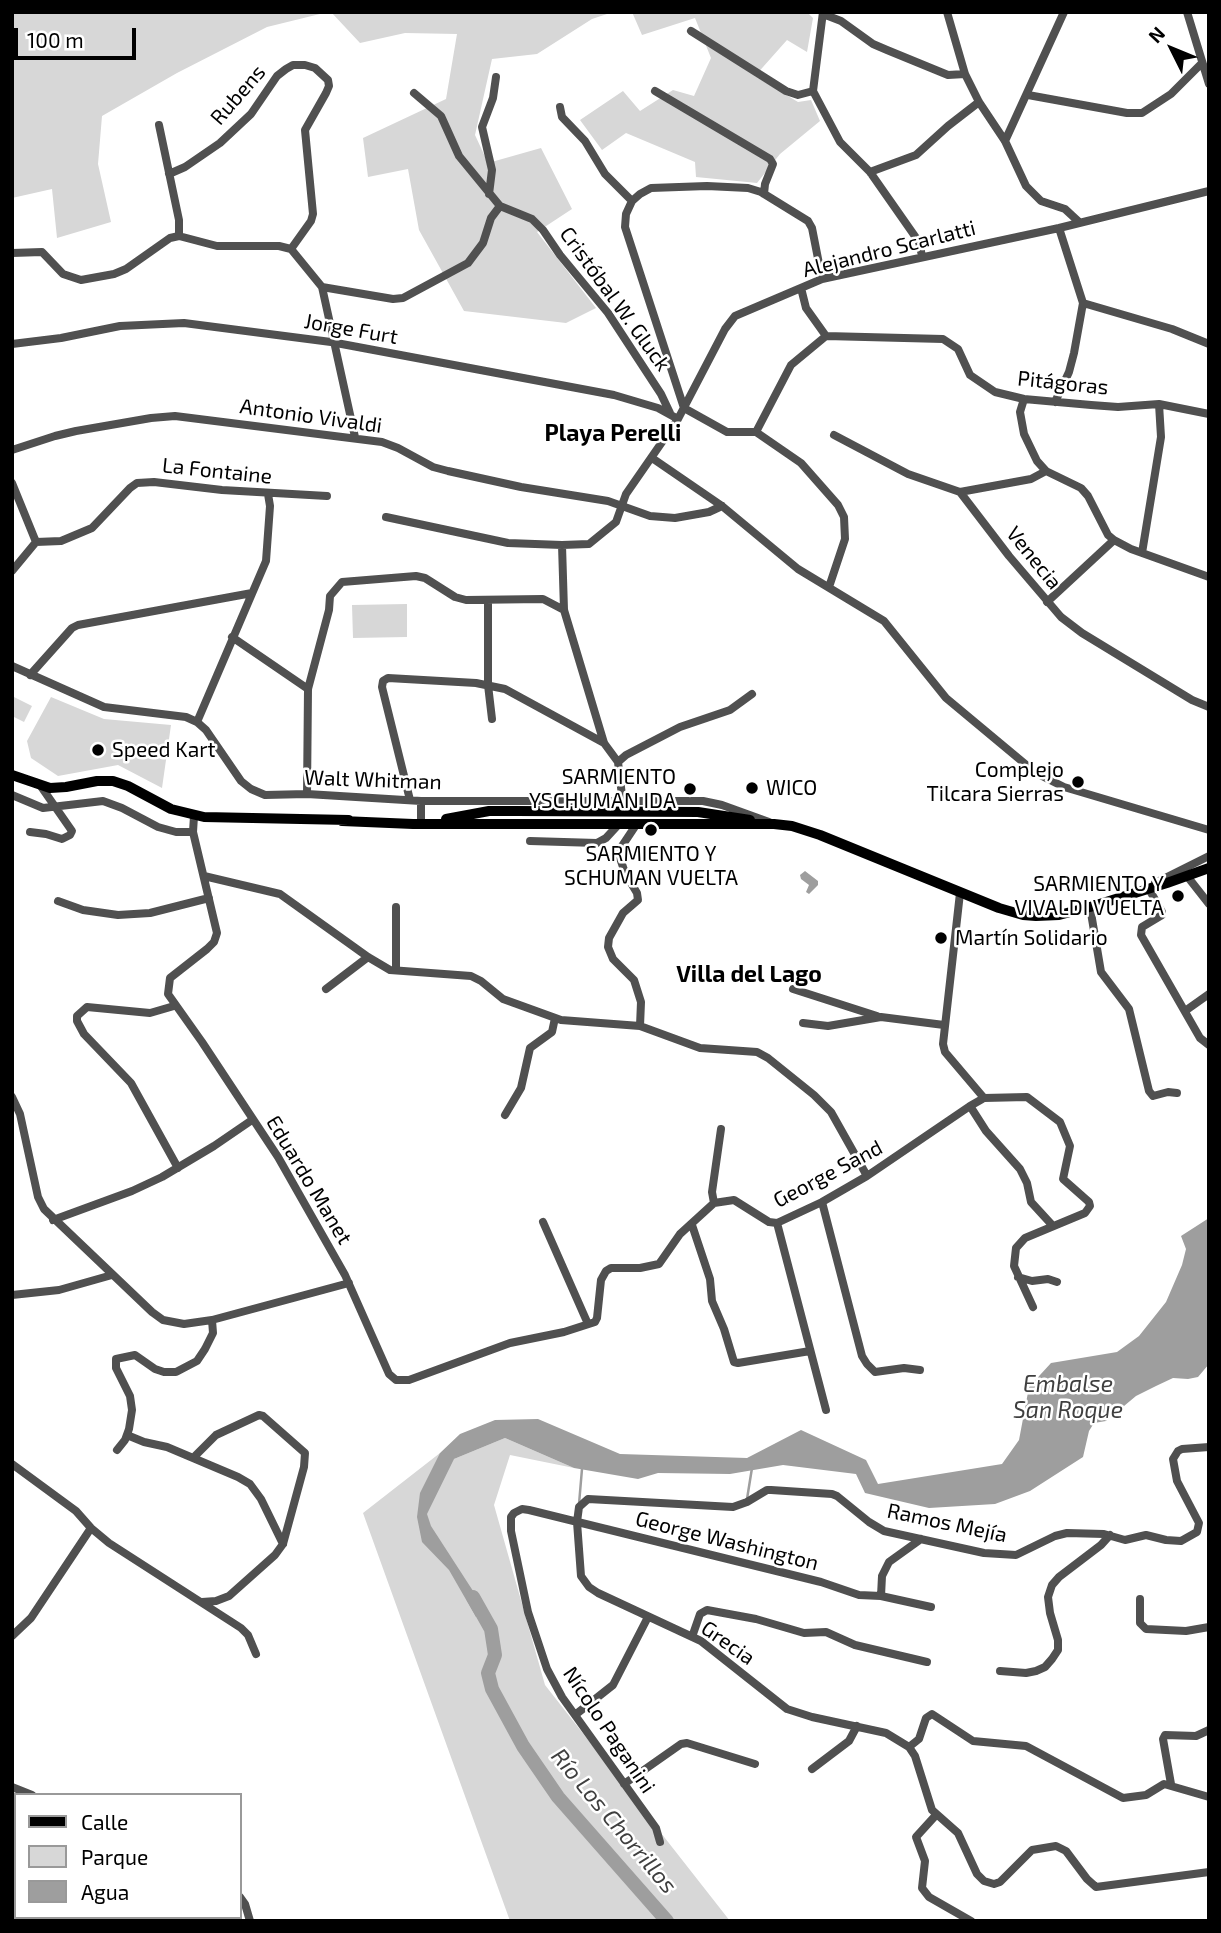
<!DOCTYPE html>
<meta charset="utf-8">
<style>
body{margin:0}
#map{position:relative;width:1221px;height:1933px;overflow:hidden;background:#fff;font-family:"Exo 2",sans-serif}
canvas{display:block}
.frame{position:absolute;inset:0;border:14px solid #000;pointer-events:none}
.legend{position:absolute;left:14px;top:1793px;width:228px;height:126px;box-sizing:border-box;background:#fff;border:2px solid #999;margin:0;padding:9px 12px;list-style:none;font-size:21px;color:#000}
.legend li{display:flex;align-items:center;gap:14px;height:35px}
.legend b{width:35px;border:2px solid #999}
.north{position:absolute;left:1137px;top:14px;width:70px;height:70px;-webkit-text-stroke:5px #fff;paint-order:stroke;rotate:313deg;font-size:19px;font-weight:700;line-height:28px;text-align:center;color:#000}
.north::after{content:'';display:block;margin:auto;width:24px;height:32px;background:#000;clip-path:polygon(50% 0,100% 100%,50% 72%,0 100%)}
.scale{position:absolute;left:14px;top:28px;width:122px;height:32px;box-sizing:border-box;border:4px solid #000;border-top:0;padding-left:9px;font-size:21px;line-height:24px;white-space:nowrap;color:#000;-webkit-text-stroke:5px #fff;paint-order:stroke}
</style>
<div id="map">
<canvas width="1221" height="1933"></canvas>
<div class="frame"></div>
<ul class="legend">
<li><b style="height:9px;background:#000"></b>Calle</li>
<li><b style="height:19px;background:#d7d7d7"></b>Parque</li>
<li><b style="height:19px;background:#9e9e9e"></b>Agua</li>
</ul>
<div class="north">N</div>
<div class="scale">100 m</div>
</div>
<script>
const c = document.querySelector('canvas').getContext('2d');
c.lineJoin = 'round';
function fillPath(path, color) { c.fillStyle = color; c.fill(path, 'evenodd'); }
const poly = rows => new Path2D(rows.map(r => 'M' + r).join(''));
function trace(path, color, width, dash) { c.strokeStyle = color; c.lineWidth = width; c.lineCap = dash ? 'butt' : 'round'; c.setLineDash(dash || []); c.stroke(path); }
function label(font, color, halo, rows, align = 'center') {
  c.font = font + ' "Exo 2",sans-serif'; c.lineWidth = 5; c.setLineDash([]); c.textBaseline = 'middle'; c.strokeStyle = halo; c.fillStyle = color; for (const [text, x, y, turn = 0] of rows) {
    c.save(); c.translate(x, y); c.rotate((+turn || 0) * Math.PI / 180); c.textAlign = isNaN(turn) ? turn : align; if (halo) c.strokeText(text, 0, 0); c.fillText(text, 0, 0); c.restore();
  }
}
fillPath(poly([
 [12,12,328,12,267,27,177,73,102,116,98,164,111,222,57,238,52,189,12,198],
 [331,12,613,12,592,19,537,54,492,59,475,135,488,163,541,148,572,209,537,232,596,308,566,323,464,311,419,230,408,169,368,177,363,138,446,99,457,34,405,33,360,43],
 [632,12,807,12,813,18,807,52,787,40,755,76,798,102,811,100,820,121,780,154,757,183,696,177,695,162,626,133,602,150,580,120,623,91,640,111,673,90,694,96,711,58,695,18,642,35],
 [407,604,407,637,353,638,352,605],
 [12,696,32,706,24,722,12,716],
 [51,697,104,719,171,725,162,788,118,765,58,776,31,758,27,741],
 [505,1438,574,1468,510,1455,494,1505,545,1685,730,1921,510,1921,363,1513,440,1453,454,1459]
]), '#d7d7d7');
fillPath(poly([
 [805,871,818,881,818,885,809,894,806,892,809,885,801,879,800,875],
 [1209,1218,1209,1364,1198,1377,1188,1379,1173,1378,1156,1386,1136,1396,1106,1421,1094,1423,1089,1431,1083,1457,1030,1491,995,1504,929,1508,865,1493,856,1474,783,1465,730,1474,658,1473,638,1479,574,1468,505,1438,454,1459,427,1514,431,1526,486,1611,476,1617,449,1570,422,1542,417,1517,420,1493,440,1453,460,1434,495,1420,538,1419,620,1454,747,1458,801,1430,866,1460,878,1484,1002,1464,1019,1440,1029,1387,1051,1363,1117,1352,1139,1336,1166,1302,1182,1265,1186,1249,1181,1236]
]), '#9e9e9e');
trace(poly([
 [747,1499,752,1468],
 [579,1504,582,1469]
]), '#9e9e9e', 2.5);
trace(poly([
 [473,1597,491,1629,495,1655,488,1673,492,1689,523,1746,558,1797,667,1921]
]), '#9e9e9e', 14);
trace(poly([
 [823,12,813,91,840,142,870,172,919,242,922,256],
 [947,12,965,74,979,102,1005,141,1026,186,1041,201,1065,209,1079,222],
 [1187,12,1209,84],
 [823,14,841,21,873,44,887,50,948,75,965,74],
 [691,31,786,91,798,95,813,91],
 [655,91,770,159,773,164,765,184,764,194],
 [414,93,441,116,459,156,500,206,532,219,543,230,560,255,608,313,661,394,670,413],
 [1028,95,1127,113,1142,113,1171,94,1201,64],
 [560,107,562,117,585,141,605,174,632,201],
 [159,125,179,220,179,236],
 [1005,141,1064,12],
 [870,172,916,155,948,126,979,102],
 [169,174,185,167,220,143,251,114,277,76,286,69,293,65,305,65,315,68,328,80,329,86,326,93,305,130,313,214,311,221,291,249,322,287,355,437],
 [489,194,492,170,482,127,493,98,496,77],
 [12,253,42,252,63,274,81,280,114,274,126,269,170,238,179,236,217,246,279,246,291,249],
 [822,279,812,228,808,221,761,192,748,188,707,186,651,188,640,194,632,201,626,214,625,227,684,408,727,432,756,432,801,463,838,505,844,517,845,539,829,587],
 [322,287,393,299,403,298,468,263,483,243,491,218,500,206],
 [801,288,806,308,826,336,943,339,958,349,970,375,995,392,1024,399,1091,405,1118,407,1159,404,1209,414],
 [1083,303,1172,329,1209,344],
 [12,344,61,338,120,326,184,323,331,342,614,395,658,408,678,419],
 [1024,399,1020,412,1024,434,1037,461,1046,471],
 [1055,402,1069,372,1074,353,1083,303,1059,228],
 [756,432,791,365,826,336],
 [834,435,908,474,960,492,1009,556,1061,617,1082,633,1192,700,1209,707],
 [12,450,55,436,76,431,151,418,175,416,382,442,398,448,433,467,448,471,521,487,608,501,650,516,675,518,709,512,722,506],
 [652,458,722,506,798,569,884,621,946,698,1036,773,1064,787,1209,830],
 [12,483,36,542],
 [960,492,1031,479,1046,471,1081,488,1088,496,1108,535,1114,540,1131,549,1209,577],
 [386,517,508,543,562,545,589,544,616,522,626,494,678,419,725,329,735,316,822,279,1059,228,1209,191],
 [562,545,564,610,604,743,618,762,623,804],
 [1142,553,1161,437,1159,404],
 [12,571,36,542,61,541,92,528,130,488,137,483,154,482,222,490,327,496],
 [488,600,488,685,492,719],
 [1047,602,1114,540],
 [232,637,308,689],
 [12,666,104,707,186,717,197,722,206,730,241,781,251,789,265,795,307,794,421,801,703,801,722,805,769,822],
 [30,675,72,628,78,625,252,593],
 [197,722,266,561,270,506,268,494],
 [618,762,626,755,680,727,730,710,752,694],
 [307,794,308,689,329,610,330,596,342,582,416,576,425,578,455,597,466,600,543,599,564,610],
 [12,795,43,808,103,801,122,808,158,827,176,832,193,832],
 [410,800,382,687,383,681,388,678,476,683,505,689,604,743],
 [421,801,421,819],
 [194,816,193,832,217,933,214,942,207,949,170,978,168,994,202,1042,278,1157,345,1275,389,1374,396,1380,409,1380,510,1343,564,1332,595,1322,597,1318,601,1280,606,1271,611,1268,640,1268,659,1264,680,1234,714,1203,734,1200,769,1222,777,1223,822,1202,867,1176,970,1106],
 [636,825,620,849,619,855,625,873,637,893,638,900,623,913,609,938,608,947,613,959,634,980,641,1002,640,1026],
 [30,832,46,834,62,839,70,835,72,831,40,785],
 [530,841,597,843,606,838,618,825],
 [204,876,280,894,368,957,390,970,471,976,481,981,503,999,561,1020,640,1026,700,1048,757,1052,768,1058,814,1095,831,1112,867,1176],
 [1187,876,1209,904],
 [1155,883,1209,856],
 [1149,889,1162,912,1162,915,1142,927,1141,935,1200,1038,1209,1045],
 [960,893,943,1044,945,1052,984,1098],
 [58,901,83,910,118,915,150,913,209,898],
 [1090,907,1101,972,1129,1009,1149,1091,1153,1096,1168,1092,1177,1093],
 [396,970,396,907],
 [326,989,368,957],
 [793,989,877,1016],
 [174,1006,150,1013,87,1007,77,1016,77,1021,84,1034,131,1083,178,1168],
 [1185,1011,1209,994],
 [803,1023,828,1026,881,1017,944,1025],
 [12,1097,20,1114,38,1197,44,1209,152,1312,163,1320,184,1324,212,1320,349,1283],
 [984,1098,1027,1097,1060,1122,1070,1146,1063,1179,1089,1202,1090,1206,1085,1213,1025,1238,1016,1248,1014,1266,1033,1307],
 [984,1098,970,1106,986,1131,1020,1169,1027,1183,1031,1202,1053,1226],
 [505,1115,521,1088,530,1048,552,1032,555,1018],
 [822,1202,862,1356,867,1364,875,1372,904,1368,920,1370],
 [714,1203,712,1192,721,1129],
 [53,1220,132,1191,162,1177,214,1146,252,1120],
 [543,1222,588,1324],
 [777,1223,826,1410],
 [692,1225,710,1279,712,1301,724,1329,734,1362,738,1363,810,1351],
 [1018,1277,1032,1281,1048,1279,1057,1282],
 [12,1295,59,1290,112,1275],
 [127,1435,144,1442,167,1447,238,1477,250,1484,261,1499,283,1544],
 [1209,1447,1182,1449,1178,1451,1173,1459,1177,1481,1199,1523,1197,1532,1181,1541,1166,1540,1146,1535,1125,1540,1104,1534,1067,1533,1055,1536,1016,1555,984,1553,884,1531,869,1522,837,1496,832,1494,771,1490,767,1490,747,1502,733,1507,588,1499,579,1507,577,1522,581,1576,589,1587,598,1593,701,1641,787,1709,812,1717,886,1733,909,1747,915,1756,932,1810,958,1833,977,1874,984,1881,994,1884,1000,1882,1032,1850,1056,1846,1066,1851,1087,1879,1096,1887,1209,1872],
 [117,1450,125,1440,129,1429,132,1410,130,1396,116,1368,116,1359,135,1355,155,1369,164,1372,176,1372,197,1361,205,1349,213,1333,212,1320],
 [193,1458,216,1435,259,1415,263,1416,305,1453,304,1467,283,1544,275,1555,229,1596,216,1601,202,1602],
 [12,1464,76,1511,91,1528,109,1543,241,1628,248,1635,256,1654],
 [881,1596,882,1576,889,1562,921,1539],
 [1140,1599,1140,1623,1146,1629,1186,1631,1209,1627],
 [12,1636,31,1618,91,1528],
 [692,1637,700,1614,707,1610,756,1619,804,1633,826,1632,855,1645,927,1662],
 [1000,1671,1026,1673,1036,1671,1045,1667,1052,1659,1058,1650,1058,1640,1050,1613,1048,1597,1052,1585,1059,1577,1101,1545,1110,1535],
 [575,1715,613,1685,648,1617],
 [909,1747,919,1739,926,1718,932,1714,973,1741,1026,1746,1123,1798,1146,1795,1164,1784,1209,1797],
 [812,1769,849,1741,857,1726],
 [624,1784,681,1744,687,1743,755,1764],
 [1171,1784,1163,1739,1165,1735,1196,1736,1209,1730],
 [12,1787,32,1795],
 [936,1815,916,1837,925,1861,922,1888,929,1897,971,1921],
 [660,1842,656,1828,562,1697,547,1669,528,1612,511,1531,511,1517,514,1513,522,1509,529,1510,821,1582,859,1595,881,1596,931,1607],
 [240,1897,245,1904,250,1921],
 [109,1917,111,1921]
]), '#505050', 8);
trace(poly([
 [12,775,50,788,66,787,97,781,113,781,128,786,171,809,204,817,349,820],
 [446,819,489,811,517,811,698,812,750,820],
 [342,821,413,824,774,824,792,826,820,835,999,908,1023,915,1036,916,1059,915,1090,907,1167,883,1209,868]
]), '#000', 10);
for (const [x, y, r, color] of [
 [98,750,7,"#000"],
 [1078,782,7,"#000"],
 [752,788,7,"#000"],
 [690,789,7,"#000"],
 [651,830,7,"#000"],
 [1178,896,7,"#000"],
 [941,938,7,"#000"]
]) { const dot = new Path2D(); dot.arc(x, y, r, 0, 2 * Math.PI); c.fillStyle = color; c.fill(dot); trace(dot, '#fff', 2.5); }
label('21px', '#000', '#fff', [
 ["Rubens",238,95,-49],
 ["Alejandro Scarlatti",889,249,-14],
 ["Cristóbal W. Gluck",615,299,54],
 ["Jorge Furt",351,329,10],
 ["Pitágoras",1063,383,6],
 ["Antonio Vivaldi",311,416,8],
 ["La Fontaine",217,471,6],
 ["Venecia",1034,558,51],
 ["Walt Whitman",373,780,2],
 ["George Sand",828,1174,-28],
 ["Eduardo Manet",309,1180,59],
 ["Ramos Mejía",947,1523,12],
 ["George Washington",727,1541,14],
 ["Grecia",728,1643,35],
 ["Nícolo Paganini",609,1730,56]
]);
label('21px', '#000', '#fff', [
 ["Speed Kart",112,750],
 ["Complejo",1064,770,"right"],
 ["Tilcara Sierras",1064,794,"right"],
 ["SARMIENTO",676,777,"right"],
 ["YSCHUMAN IDA",676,801,"right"],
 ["WICO",766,788],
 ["SARMIENTO Y",651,854,"center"],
 ["SCHUMAN VUELTA",651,878,"center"],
 ["SARMIENTO Y",1164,884,"right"],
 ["VIVALDI VUELTA",1164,908,"right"],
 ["Martín Solidario",955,938]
], 'left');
label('bold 23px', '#000', '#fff', [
 ["Playa Perelli",613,433],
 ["Villa del Lago",749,974]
]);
label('italic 23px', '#3f3f3f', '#fff', [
 ["Embalse",1068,1384],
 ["San Roque",1068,1410],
 ["Río Los Chorrillos",614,1821,50]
]);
</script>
